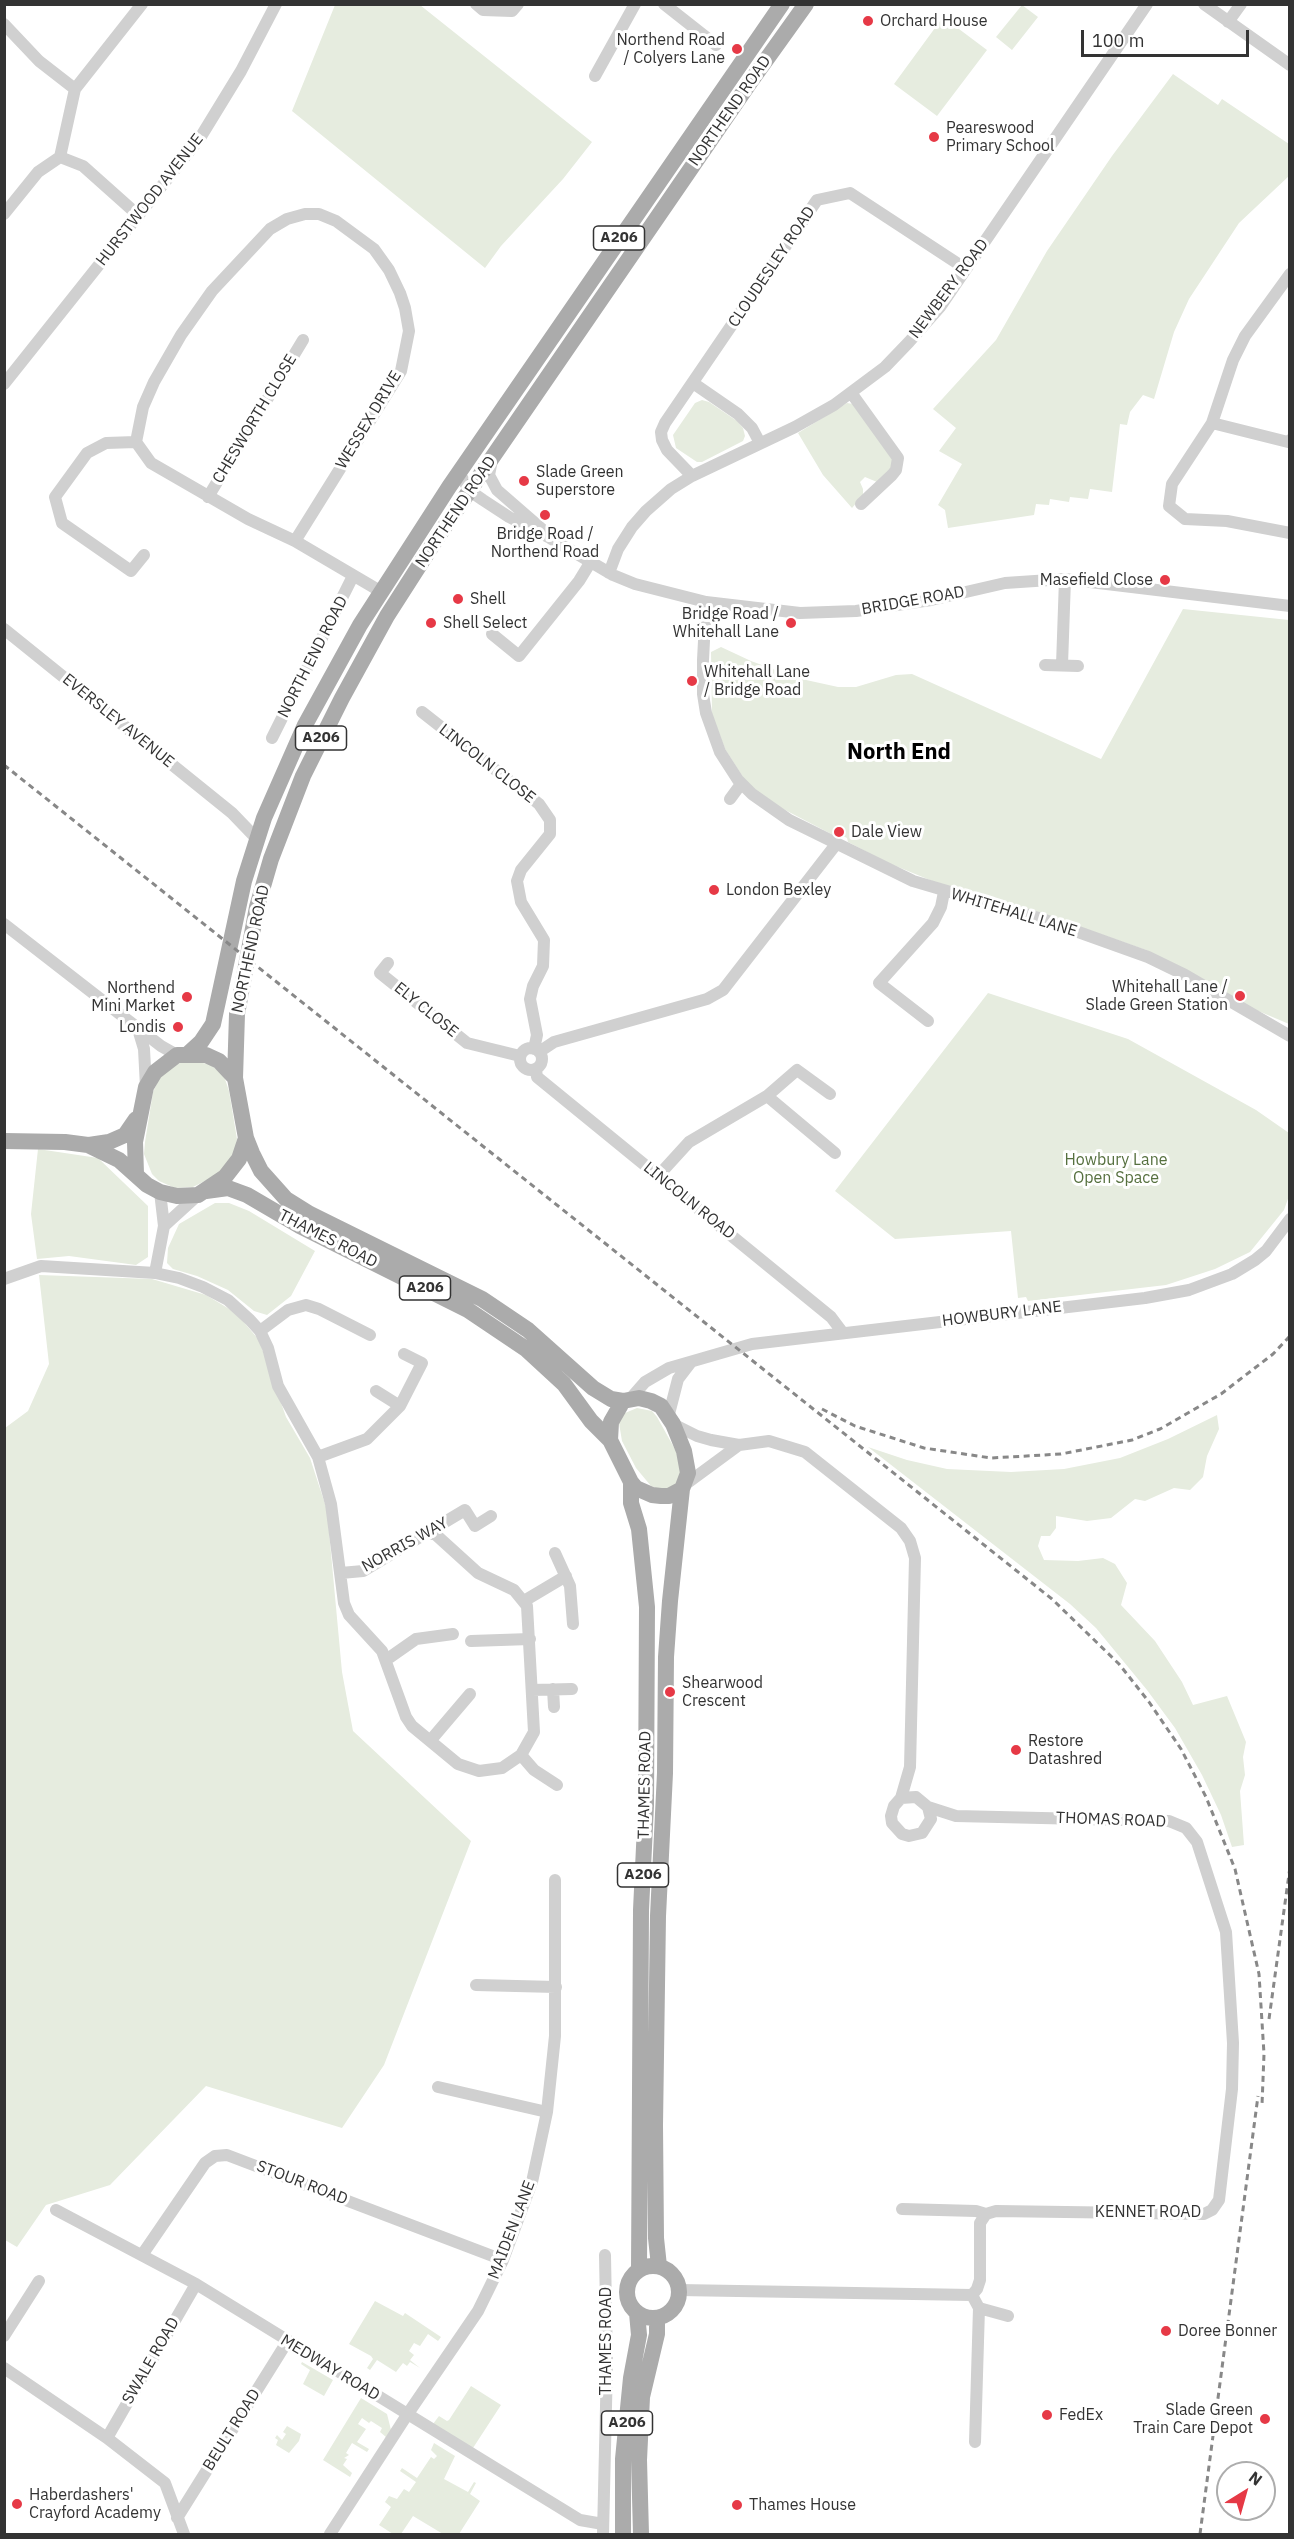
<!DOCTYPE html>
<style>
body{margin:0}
#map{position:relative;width:1294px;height:2539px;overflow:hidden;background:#fff;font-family:"IBM Plex Sans",sans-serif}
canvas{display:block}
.frame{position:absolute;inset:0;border:6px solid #333;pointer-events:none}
.north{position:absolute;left:1216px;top:2461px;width:60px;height:60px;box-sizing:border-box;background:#fff;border:2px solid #adadad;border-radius:50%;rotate:37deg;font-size:16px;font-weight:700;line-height:24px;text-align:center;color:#333}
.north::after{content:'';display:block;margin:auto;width:21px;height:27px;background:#e63946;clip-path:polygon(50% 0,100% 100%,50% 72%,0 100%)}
.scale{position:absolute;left:1081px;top:30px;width:168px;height:27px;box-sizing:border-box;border:3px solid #333;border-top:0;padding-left:8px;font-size:18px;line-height:21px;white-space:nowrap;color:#333;-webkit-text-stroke:4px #fff;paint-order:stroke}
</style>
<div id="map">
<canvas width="1294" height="2539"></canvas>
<div class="frame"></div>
<div class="north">N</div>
<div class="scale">100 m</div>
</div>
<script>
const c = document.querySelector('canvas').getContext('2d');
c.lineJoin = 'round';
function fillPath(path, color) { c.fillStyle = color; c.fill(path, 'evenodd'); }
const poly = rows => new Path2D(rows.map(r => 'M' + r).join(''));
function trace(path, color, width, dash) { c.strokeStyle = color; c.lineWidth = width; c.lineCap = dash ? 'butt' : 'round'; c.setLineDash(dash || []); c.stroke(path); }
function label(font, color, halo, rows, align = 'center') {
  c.font = font + ' "IBM Plex Sans",sans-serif'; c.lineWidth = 6; c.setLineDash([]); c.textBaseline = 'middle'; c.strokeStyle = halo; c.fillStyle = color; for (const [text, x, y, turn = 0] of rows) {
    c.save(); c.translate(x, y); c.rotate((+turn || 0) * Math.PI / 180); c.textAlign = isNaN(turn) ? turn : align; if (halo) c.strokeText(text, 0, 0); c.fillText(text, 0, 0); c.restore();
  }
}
fillPath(poly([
 [335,5,420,5,592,142,563,179,501,246,485,268,292,111],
 [1022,5,1038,17,1012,50,996,37],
 [943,17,987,50,937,116,894,84],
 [1173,74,1218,105,1222,99,1289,144,1289,176,1239,223,1189,299,1174,332,1154,399,1143,395,1130,412,1127,425,1120,424,1112,492,1090,489,1088,499,1070,497,1069,502,1050,499,1049,505,1036,504,1034,515,948,528,945,510,938,505,962,464,939,451,956,428,933,409,996,340,1047,251,1112,156],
 [702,400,709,402,737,421,743,428,745,436,743,441,702,462,697,462,676,448,673,435,695,403],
 [847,403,853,404,890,452,894,465,877,482,865,477,860,482,863,489,863,495,852,508,823,475,798,433],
 [1183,609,1289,620,1289,1024,1256,1010,1146,950,1032,910,968,890,942,885,886,862,848,842,847,838,841,835,837,837,762,798,750,788,725,749,712,714,711,652,721,647,751,661,797,678,838,687,856,687,896,675,912,674,1101,759],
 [988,993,1128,1039,1256,1110,1289,1133,1289,1196,1284,1210,1250,1252,1215,1269,1166,1285,1028,1301,1026,1297,1018,1298,1011,1231,895,1239,835,1191],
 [191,1060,211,1065,224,1076,229,1091,237,1139,236,1148,225,1168,209,1179,193,1187,175,1188,159,1181,152,1174,144,1154,145,1142,153,1092,160,1077,173,1065],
 [38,1149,98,1158,148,1206,148,1257,136,1265,69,1256,37,1259,31,1214],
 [215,1203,229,1203,249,1211,315,1251,291,1296,267,1315,254,1311,228,1290,197,1276,173,1269,167,1263,168,1248,179,1224],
 [39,1275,152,1279,206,1295,236,1313,259,1340,286,1417,310,1458,327,1510,342,1672,353,1731,471,1841,384,2065,342,2128,206,2086,110,2185,46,2205,17,2247,5,2240,5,1428,28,1411,49,1364],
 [637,1408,652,1411,657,1417,676,1451,681,1470,677,1483,669,1488,656,1488,651,1486,636,1468,622,1441,619,1423,625,1413],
 [1217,1415,1219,1429,1207,1456,1203,1477,1190,1490,1174,1488,1145,1501,1135,1499,1111,1518,1087,1521,1056,1516,1056,1528,1050,1536,1041,1536,1038,1546,1044,1560,1078,1561,1103,1558,1115,1564,1127,1583,1121,1605,1155,1641,1182,1682,1193,1705,1227,1696,1246,1742,1243,1757,1245,1775,1240,1791,1244,1845,1232,1847,1221,1815,1202,1775,1175,1728,1147,1690,1096,1628,1070,1604,868,1447,907,1460,947,1469,1011,1472,1064,1469,1120,1458,1168,1439],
 [375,2301,403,2316,405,2313,441,2337,438,2341,428,2334,420,2346,414,2343,409,2351,414,2355,410,2360,420,2368,410,2362,407,2366,403,2363,396,2372,377,2360,370,2370,367,2368,373,2359,371,2356,349,2344],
 [302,2362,333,2380,324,2396,303,2384,310,2370,301,2364],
 [471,2386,501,2405,473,2448,433,2424,439,2416,447,2421,449,2420],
 [361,2398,387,2414,391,2430,386,2437,380,2432,382,2428,371,2421,369,2423,362,2418,358,2424,366,2429,357,2442,369,2449,367,2452,352,2443,346,2453,349,2455,344,2458,347,2459,343,2465,352,2473,350,2477,323,2460],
 [287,2426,301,2434,299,2441,289,2453,276,2445,278,2440,275,2438,277,2435,282,2440,286,2434,283,2432],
 [434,2443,455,2456,444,2479,468,2492,474,2482,476,2483,470,2494,480,2501,459,2534,443,2534,413,2516,401,2534,393,2534,379,2525,391,2507,385,2502,389,2496,397,2499,404,2489,409,2492,416,2482,400,2471,402,2468,417,2478,431,2457,434,2459,437,2456,431,2450]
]), '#e6ecdf');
trace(poly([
 [476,4,483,10,512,11,518,4],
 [664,4,716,45],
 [1204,4,1290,65],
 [1228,22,1241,4],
 [4,24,39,61,75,89],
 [595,76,635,4],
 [60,157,83,166,139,216],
 [4,214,38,172,60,157,75,89,142,4],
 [1290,274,1245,336,1233,360,1212,423,1172,484,1169,506,1185,519,1227,521,1290,533],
 [693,383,738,414,752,428,760,443],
 [4,384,200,138,241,71,276,4],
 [852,394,898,458,896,470,892,475,861,504],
 [1212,423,1288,442,1290,440],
 [136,442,106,443,87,453,55,497,62,523,131,571,144,555],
 [492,460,489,475,497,490,543,530],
 [459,473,470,491,483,500,509,517,550,538,613,575,635,584,706,602,800,613,856,611,931,600,1005,583,1065,579,1290,606],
 [692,476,667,450,662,440,661,432,665,423,817,200,850,193,966,269],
 [208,497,303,340],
 [295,541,401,371,409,331,405,308,400,293,389,270,374,249,336,221,319,214,305,214,287,219,270,229,212,291,181,335,154,382,143,407,136,442,151,463,248,519,295,541,380,591],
 [609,573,618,549,632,527,646,511,671,489,692,476,795,427,834,405,885,367,909,342,940,307,1147,4],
 [706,602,703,660,703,694,706,713,720,752,738,780,752,794,789,820,913,881,1042,919,1148,957,1185,975,1290,1036],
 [4,629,232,813,256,838],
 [492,634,519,656,579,581,590,563],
 [1045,665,1078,666],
 [1062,665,1065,579],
 [422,712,539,804,550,820,550,834,521,870,517,881,521,902,544,940,543,966,533,986,530,999,537,1035,534,1049],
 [272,738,353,576],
 [730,799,741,784],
 [4,924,161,1046,177,1055],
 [388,963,380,973,467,1043,520,1056],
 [928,1021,879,983,933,923,941,907,944,892],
 [138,1029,144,1049,146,1087],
 '520 1059a11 11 0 1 1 22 0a11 11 0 1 1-22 0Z',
 [539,1052,554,1042,707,999,723,990,837,843],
 [536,1070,537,1077,831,1317,843,1333],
 [767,1096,835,1153],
 [658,1176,689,1142,767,1096,797,1070,830,1094],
 [164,1226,198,1195],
 [155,1273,164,1226,160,1192],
 [4,1279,41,1266,155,1273,179,1278,203,1287,228,1300,250,1320,260,1331,268,1348,278,1386,318,1457,331,1504,344,1603,349,1615,382,1651,406,1717,412,1726,458,1764,479,1771,502,1768,521,1755,534,1732,527,1606,514,1590,478,1573,435,1534,427,1534],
 [260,1331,288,1310,306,1305,319,1309,370,1335],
 [376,1391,400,1406],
 [631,1398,645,1382,669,1368,752,1344,1145,1298,1189,1290,1232,1274,1255,1260,1266,1251,1290,1219],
 [669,1414,678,1379,691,1362],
 [673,1424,697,1436,711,1440,739,1445,769,1441,805,1452,901,1528,910,1541,915,1558,910,1767,901,1798,894,1806,891,1816,892,1823,902,1834,909,1836,922,1833,931,1819,928,1807,916,1797,901,1798],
 [318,1457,367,1439,400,1406,422,1363,404,1354],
 [686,1484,739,1445],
 [555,1553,570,1586,573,1624],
 [341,1573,363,1571,465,1510,475,1526,491,1516],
 [524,1601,566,1576],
 [471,1641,530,1639],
 [386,1660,416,1639,453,1634],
 [553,1689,554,1707],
 [532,1690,572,1689],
 [430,1741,470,1694],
 [521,1755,534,1770,557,1785],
 [476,1985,556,1987],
 [438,2087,547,2112],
 [902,2209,976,2211,986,2214,996,2211,1204,2214,1212,2210,1219,2200,1232,2089,1233,2043,1226,1932,1197,1842,1186,1828,1169,1821,956,1816,928,1807],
 [56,2210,196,2284,580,2520,603,2524],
 [986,2214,980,2223,980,2280,977,2289,972,2295,979,2308,1008,2316],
 [142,2255,205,2163,215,2156,227,2155,503,2260],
 [679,2290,972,2295],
 [4,2336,39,2281],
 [4,2368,107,2438,165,2483,184,2534],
 [107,2438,196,2284],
 [975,2442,979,2308],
 [177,2518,287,2342],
 [330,2534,407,2415,478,2311,503,2260,532,2182,547,2112,555,2036,555,1880],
 [603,2534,607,2364,605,2255]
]), '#d0d0d0', 12);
trace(poly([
 [189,1053,201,1042,213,1024,244,881,264,818,305,725,360,625,449,487,782,4],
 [235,1078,237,1014,257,907,271,859,303,776,342,698,387,616,437,538,751,81,806,4],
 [4,1141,65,1142,88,1145,119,1160,147,1185,160,1192,177,1196,198,1195,225,1177,239,1159,246,1138],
 [89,1145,109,1142,125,1135,136,1119],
 [136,1174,135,1142,146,1087,155,1072,177,1055,206,1055,219,1061,235,1078,246,1138,252,1153,261,1171,286,1199,310,1214,482,1299,528,1330,593,1388,611,1399,623,1401,639,1398,651,1401,661,1406,673,1424,684,1451,688,1473,682,1489,670,1601,666,1657,665,1773,658,1916,655,2125,656,2238,659,2266],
 [206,1191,228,1188,247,1195,300,1226,468,1310,526,1349,564,1384,591,1421,610,1440,631,1482,636,1488,652,1495,661,1496,669,1496,682,1489],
 [610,1440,611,1422,623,1401],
 [631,1482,631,1503,639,1529,647,1607,646,1805,641,1910,639,2270],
 '627 2292a26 26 0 1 1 52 0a26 26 0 1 1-52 0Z',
 [623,2534,623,2459,631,2378,639,2335,637,2313],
 [641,2534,639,2460,642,2397,657,2334,657,2318]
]), '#ababab', 16);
trace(poly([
 [4,765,1052,1599,1119,1664,1149,1702,1181,1749,1206,1797,1235,1869,1259,1974,1264,2054,1262,2105],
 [822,1409,855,1426,924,1448,991,1458,1061,1454,1132,1440,1160,1429,1221,1394,1273,1354,1290,1336],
 [1269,2019,1290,1867],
 [1200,2534,1258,2096]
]), '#888', 3, [6, 4.5]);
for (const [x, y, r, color] of [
 [868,21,6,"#e63946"],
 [737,49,6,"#e63946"],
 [934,137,6,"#e63946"],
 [524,481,6,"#e63946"],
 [545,515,6,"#e63946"],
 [1165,580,6,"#e63946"],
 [458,599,6,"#e63946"],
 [431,623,6,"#e63946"],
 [791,623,6,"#e63946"],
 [692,681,6,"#e63946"],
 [839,832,6,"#e63946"],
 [714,890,6,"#e63946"],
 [1240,996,6,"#e63946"],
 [187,997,6,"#e63946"],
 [178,1027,6,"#e63946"],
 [670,1692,6,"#e63946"],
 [1016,1750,6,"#e63946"],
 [1166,2331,6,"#e63946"],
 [1047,2415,6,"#e63946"],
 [1265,2419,6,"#e63946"],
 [17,2504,6,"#e63946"],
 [737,2505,6,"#e63946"]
]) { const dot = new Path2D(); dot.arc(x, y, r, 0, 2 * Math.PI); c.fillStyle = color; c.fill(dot); trace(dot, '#fff', 2); }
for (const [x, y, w] of [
 [619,238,51],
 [321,738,51],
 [425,1288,51],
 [643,1875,51],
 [627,2423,51]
]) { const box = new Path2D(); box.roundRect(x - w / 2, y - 12, w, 24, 4.5); c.fillStyle = '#fff'; c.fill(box); trace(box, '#333', 1.5); }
label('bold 15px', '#333', null, [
 ["A206",619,238],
 ["A206",321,738],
 ["A206",425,1288],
 ["A206",643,1875],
 ["A206",627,2423]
]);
label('16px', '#333', '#fff', [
 ["Orchard House",880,21],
 ["Northend Road",725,40,"right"],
 ["/ Colyers Lane",725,58,"right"],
 ["Peareswood",946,128],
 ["Primary School",946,146],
 ["Slade Green",536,472],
 ["Superstore",536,490],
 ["Bridge Road /",545,534,"center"],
 ["Northend Road",545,552,"center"],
 ["Masefield Close",1153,580,"right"],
 ["Shell",470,599],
 ["Bridge Road /",779,614,"right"],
 ["Whitehall Lane",779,632,"right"],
 ["Shell Select",443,623],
 ["Whitehall Lane",704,672],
 ["/ Bridge Road",704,690],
 ["Dale View",851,832],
 ["London Bexley",726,890],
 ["Whitehall Lane /",1228,987,"right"],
 ["Slade Green Station",1228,1005,"right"],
 ["Northend",175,988,"right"],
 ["Mini Market",175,1006,"right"],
 ["Londis",166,1027,"right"],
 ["Shearwood",682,1683],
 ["Crescent",682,1701],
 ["Restore",1028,1741],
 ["Datashred",1028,1759],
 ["Doree Bonner",1178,2331],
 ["Slade Green",1253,2410,"right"],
 ["Train Care Depot",1253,2428,"right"],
 ["FedEx",1059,2415],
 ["Haberdashers'",29,2495],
 ["Crayford Academy",29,2513],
 ["Thames House",749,2505]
], 'left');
label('16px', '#333', '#fff', [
 ["NORTHEND ROAD",730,111,-55],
 ["HURSTWOOD AVENUE",150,200,-52],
 ["CLOUDESLEY ROAD",772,267,-56],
 ["NEWBERY ROAD",949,289,-53],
 ["CHESWORTH CLOSE",255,419,-59],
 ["WESSEX DRIVE",369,420,-59],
 ["NORTHEND ROAD",456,512,-56],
 ["BRIDGE ROAD",913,601,-10],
 ["NORTH END ROAD",313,657,-63],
 ["EVERSLEY AVENUE",118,721,39],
 ["LINCOLN CLOSE",487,764,38],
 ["WHITEHALL LANE",1014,913,17],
 ["NORTHEND ROAD",251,949,-78],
 ["ELY CLOSE",426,1010,39],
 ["LINCOLN ROAD",689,1201,39],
 ["THAMES ROAD",328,1239,27],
 ["HOWBURY LANE",1002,1314,-7],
 ["NORRIS WAY",405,1545,-29],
 ["THAMES ROAD",645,1785,-89],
 ["THOMAS ROAD",1111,1820,2],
 ["STOUR ROAD",302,2183,21],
 ["KENNET ROAD",1148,2212],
 ["MAIDEN LANE",512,2230,-69],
 ["THAMES ROAD",606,2341,-90],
 ["SWALE ROAD",151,2361,-60],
 ["MEDWAY ROAD",330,2368,31],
 ["BEULT ROAD",232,2430,-58]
]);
label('16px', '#56703f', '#fff', [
 ["Howbury Lane",1116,1160],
 ["Open Space",1116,1178]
]);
label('bold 22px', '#000', '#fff', [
 ["North End",899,753]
]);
</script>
